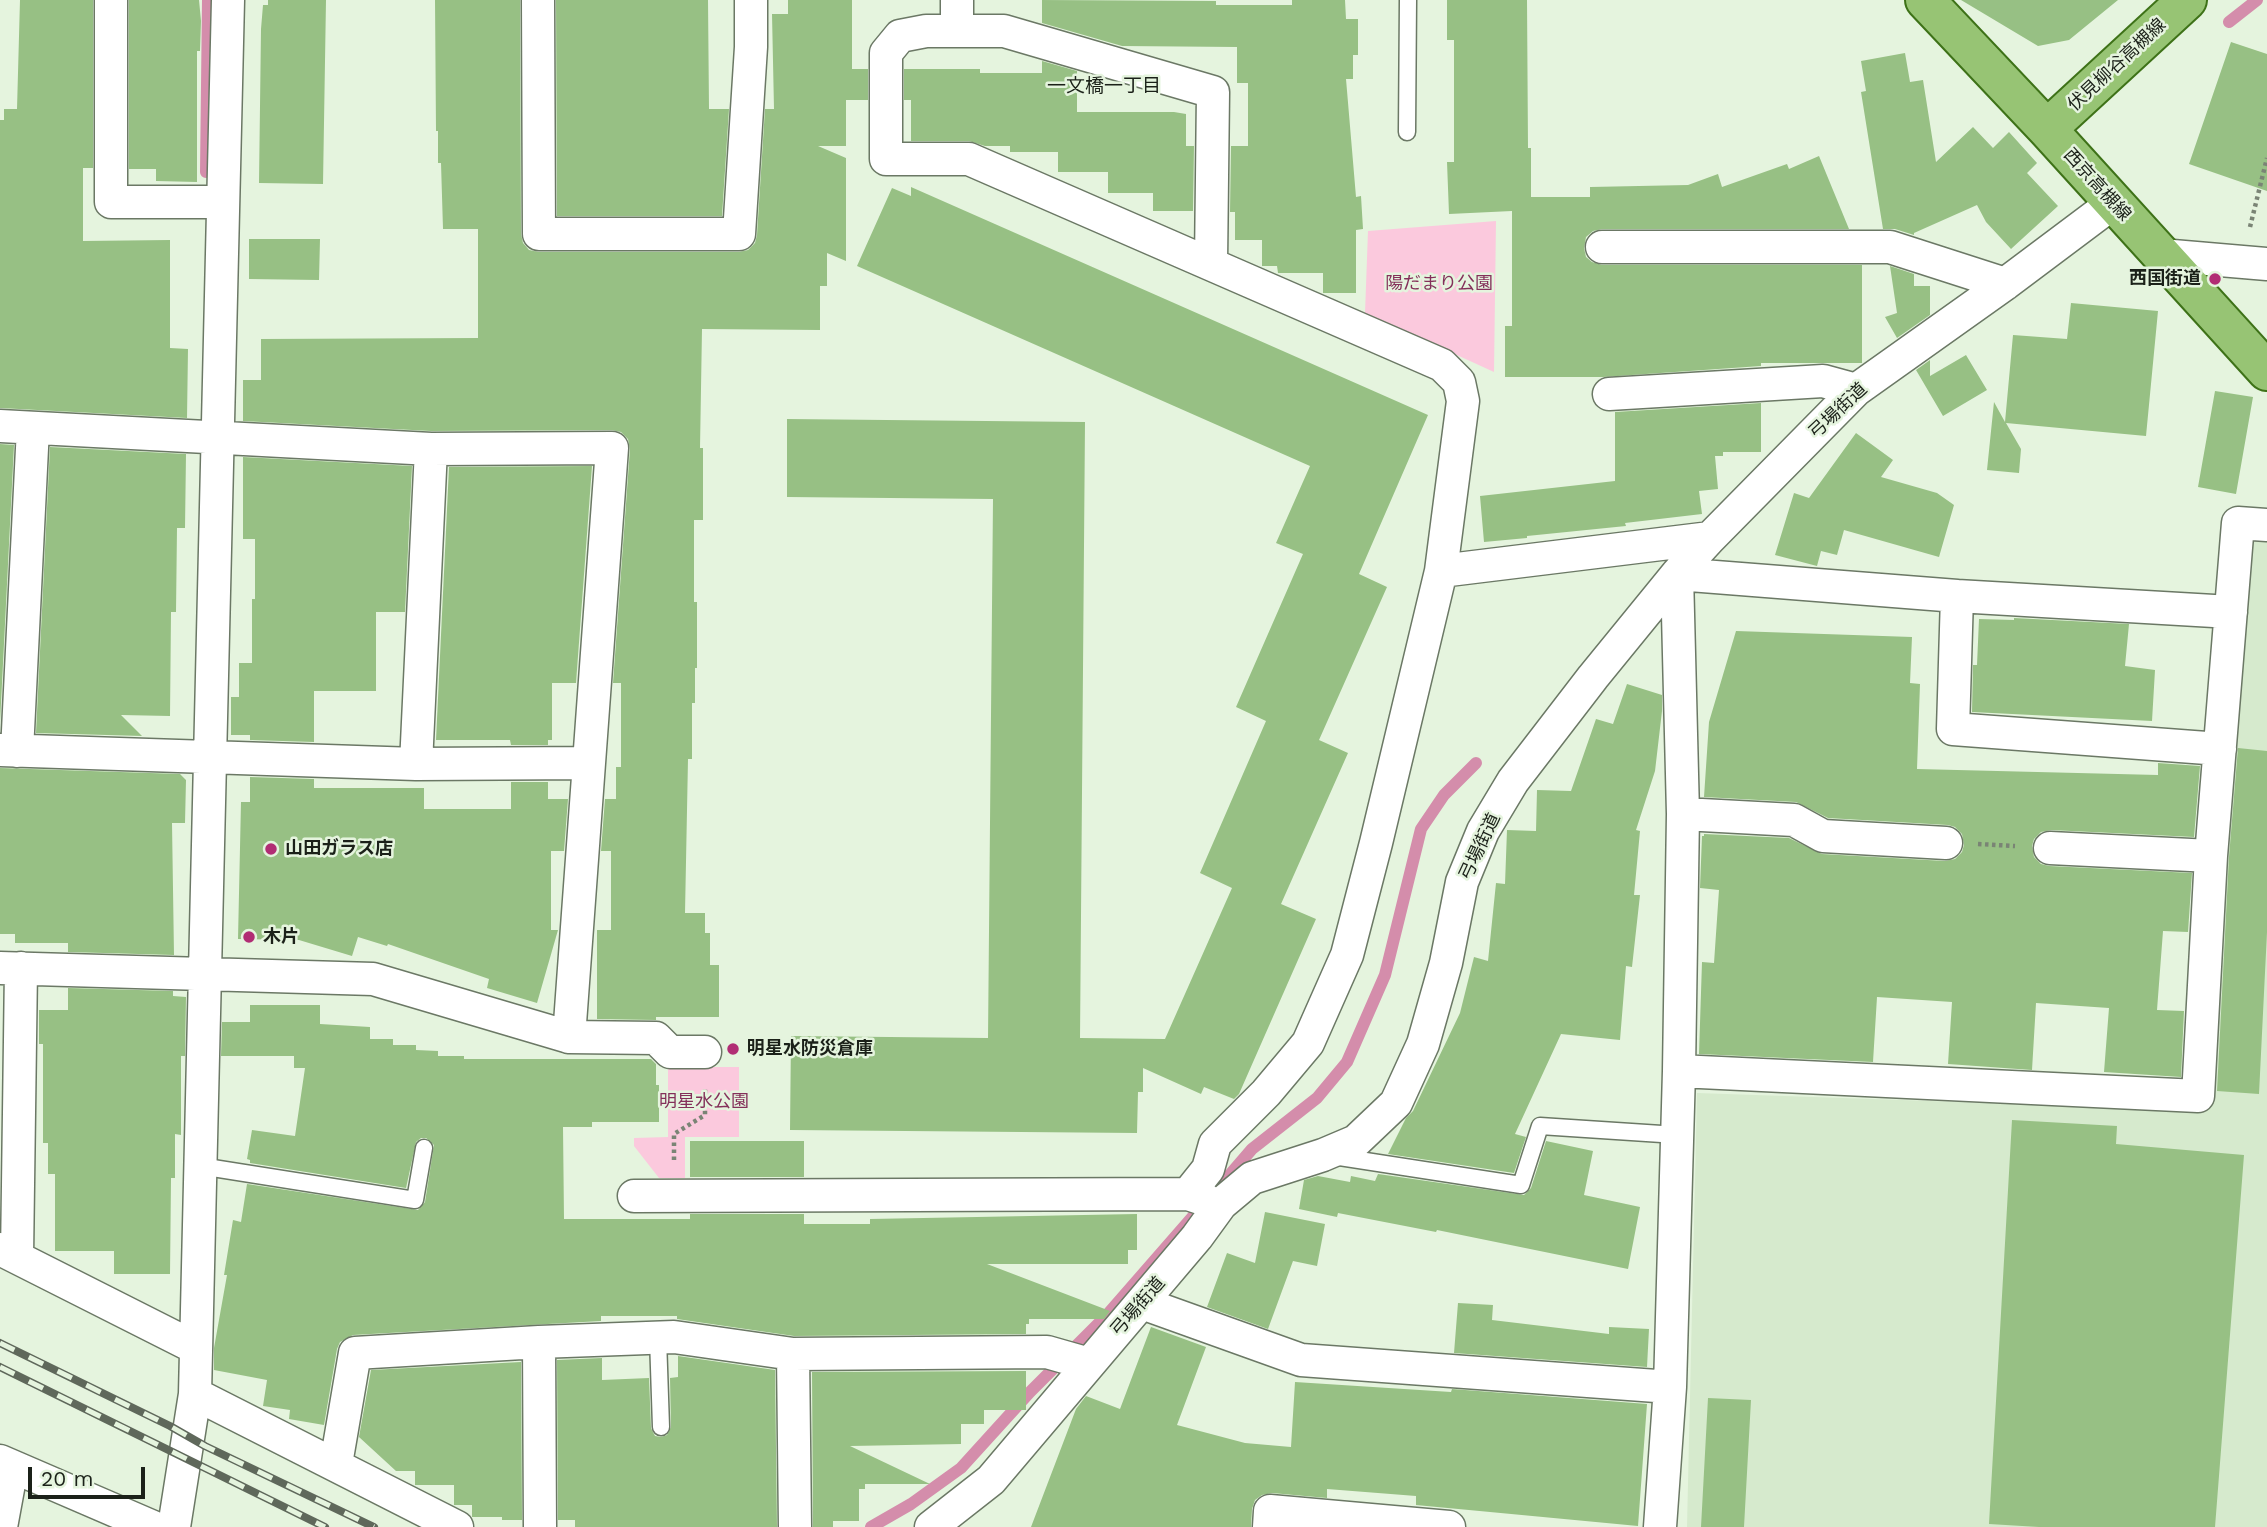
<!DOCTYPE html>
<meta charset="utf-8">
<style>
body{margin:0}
#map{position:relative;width:2267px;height:1527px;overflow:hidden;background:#e5f4de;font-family:"Work Sans",sans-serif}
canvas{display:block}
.scale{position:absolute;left:28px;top:1467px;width:117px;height:32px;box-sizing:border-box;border:4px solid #1b2119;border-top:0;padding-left:9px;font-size:21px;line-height:24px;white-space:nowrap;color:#1b2119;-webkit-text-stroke:5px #e5f4de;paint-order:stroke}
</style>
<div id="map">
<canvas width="2267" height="1527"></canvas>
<div class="scale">20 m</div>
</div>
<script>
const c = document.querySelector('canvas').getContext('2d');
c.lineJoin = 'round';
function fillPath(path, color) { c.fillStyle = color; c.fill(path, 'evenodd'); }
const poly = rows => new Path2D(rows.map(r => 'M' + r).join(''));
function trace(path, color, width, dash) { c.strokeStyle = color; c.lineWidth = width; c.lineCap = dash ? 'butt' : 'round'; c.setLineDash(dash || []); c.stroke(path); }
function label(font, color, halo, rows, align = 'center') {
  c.font = font + ' "Work Sans","Noto Sans JP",sans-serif'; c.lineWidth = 5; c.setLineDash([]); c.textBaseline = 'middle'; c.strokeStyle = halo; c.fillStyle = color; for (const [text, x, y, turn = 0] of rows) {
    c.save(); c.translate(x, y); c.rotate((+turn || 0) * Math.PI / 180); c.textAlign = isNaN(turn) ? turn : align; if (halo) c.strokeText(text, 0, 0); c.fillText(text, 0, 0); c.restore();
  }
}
fillPath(poly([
 [2246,527,2267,530,2267,1527,1687,1527,1697,1093,1989,1103,2203,1105]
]), '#d6eacd');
fillPath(poly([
 [1496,221,1494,372,1365,313,1368,231],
 [668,1067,739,1067,739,1137,685,1137,685,1178,659,1178,634,1146,634,1138,668,1137]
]), '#fbc9dd');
trace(poly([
 [2229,22,2257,0],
 [206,172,208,0],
 [1215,1192,1252,1149,1317,1098,1347,1062,1385,975,1421,829,1444,795,1476,763],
 [871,1527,911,1504,961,1468,1030,1392,1107,1315,1196,1213]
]), '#d48dab', 12);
fillPath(poly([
 [20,0,93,0,93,168,83,168,83,241,170,240,170,348,188,349,187,418,0,408,0,120,4,120,4,109,17,109],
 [129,0,199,0,201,21,200,51,197,51,197,182,156,181,156,169,129,169],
 [268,0,326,0,323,184,259,183,261,29,263,5,268,5],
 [435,0,520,0,521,234,523,243,529,250,539,252,739,252,748,250,755,243,757,235,765,109,774,109,772,14,788,14,788,0,852,0,852,69,868,69,868,100,846,100,846,146,818,146,846,158,846,261,827,253,827,286,820,286,820,330,702,329,700,448,703,448,703,520,694,520,694,602,697,602,697,668,695,668,695,703,692,703,692,759,688,759,685,913,705,913,705,933,710,933,710,965,719,965,719,1017,656,1017,656,1020,597,1019,597,930,611,930,611,851,601,851,605,799,616,799,616,767,621,767,621,683,613,683,630,449,628,439,621,432,612,430,431,431,243,421,243,380,261,380,261,339,478,338,478,229,443,229,441,163,438,163,438,131,436,131],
 [556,0,708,0,709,109,729,109,722,216,557,216],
 [1042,0,1216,1,1216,5,1292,5,1292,0,1345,0,1346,19,1358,19,1358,55,1353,55,1353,79,1346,79,1356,197,1361,196,1363,229,1356,230,1356,293,1323,293,1323,273,1278,273,1277,266,1262,266,1262,240,1235,240,1235,212,1230,212,1231,146,1248,146,1248,83,1237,83,1237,47,1122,46,1042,23],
 [1447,0,1527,0,1528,148,1531,148,1531,197,1590,197,1590,187,1688,185,1718,174,1722,187,1787,164,1789,169,1819,156,1849,229,1602,229,1593,231,1586,237,1584,248,1586,257,1592,262,1602,265,1862,265,1862,363,1761,363,1761,366,1603,377,1505,377,1505,326,1512,326,1512,211,1449,214,1447,162,1454,162,1454,40,1447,40],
 [1961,0,2118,0,2069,40,2038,46],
 [2231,42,2267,54,2267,191,2189,164],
 [1905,53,1910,82,1923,80,1936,162,1973,127,1993,148,2009,132,2037,163,2027,173,2058,206,2011,249,1986,222,1977,205,1914,233,1914,235,1895,229,1883,229,1861,92,1866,91,1861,61],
 [1042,61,1077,71,1077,112,1174,112,1186,114,1186,146,1194,146,1193,211,1153,211,1153,193,1108,193,1108,172,1058,172,1058,152,1010,152,1010,146,985,146,969,141,911,141,911,100,904,100,904,69,980,69,980,73,1042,73],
 [911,187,1428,415,1359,574,1387,587,1319,740,1348,753,1281,904,1316,919,1239,1094,1234,1099,1204,1087,1201,1094,1143,1068,1143,1092,1138,1092,1137,1133,790,1130,791,1036,988,1038,993,499,787,497,787,419,1085,422,1080,1038,1165,1039,1232,888,1200,873,1266,721,1236,707,1303,554,1276,543,1310,466,857,266,892,188,911,196],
 [249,239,320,239,319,280,249,279],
 [1890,266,1914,274,1914,286,1930,286,1930,315,1897,338,1885,317,1897,313],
 [2071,303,2158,311,2146,436,2006,423,2021,449,2019,473,1987,470,1994,402,2005,422,2013,335,2067,339],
 [1966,355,1987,390,1943,416,1916,370,1930,360,1930,376],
 [2215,391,2253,397,2236,494,2198,487],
 [1761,403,1761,452,1723,452,1723,456,1715,456,1718,489,1699,491,1702,514,1625,523,1626,526,1527,536,1527,538,1484,542,1480,496,1615,481,1615,412],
 [1856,433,1893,460,1881,477,1937,493,1954,505,1939,557,1844,530,1837,555,1821,551,1817,566,1775,555,1794,493,1809,498],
 [0,444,14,445,0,723],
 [50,447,186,454,185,528,177,528,176,612,171,612,170,716,121,715,142,736,36,733],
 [243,457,412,466,405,612,376,612,376,691,314,691,314,742,250,740,250,735,231,735,231,697,239,697,239,663,252,663,252,599,255,599,255,539,243,539],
 [592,466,576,683,552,683,552,740,548,740,548,745,511,745,510,740,436,740,449,467],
 [2014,618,2129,624,2125,666,2155,670,2152,721,1972,712,1973,665,1977,665,1979,619,2014,620],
 [1736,631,1912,637,1910,683,1920,684,1917,769,2158,775,2158,763,2200,766,2194,837,2051,830,2041,832,2034,839,2032,846,2034,857,2041,864,2049,866,2192,873,2188,932,2163,931,2157,1010,2184,1011,2181,1077,2104,1072,2109,1008,2036,1003,2032,1070,1948,1064,1952,1002,1877,997,1873,1062,1699,1054,1702,962,1714,963,1719,890,1700,888,1702,836,1704,836,1704,834,1789,838,1822,854,1945,861,1955,859,1962,852,1964,845,1962,834,1955,827,1948,825,1828,818,1796,802,1704,797,1709,722],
 [1627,684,1662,695,1662,711,1655,771,1636,830,1640,831,1634,895,1640,895,1632,967,1626,966,1620,1040,1561,1034,1515,1134,1526,1137,1514,1173,1388,1154,1406,1118,1413,1111,1460,1013,1474,957,1488,961,1496,883,1505,884,1507,830,1536,831,1537,790,1571,791,1596,719,1613,724],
 [2238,748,2267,751,2267,932,2259,1094,2217,1091,2229,857],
 [0,768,180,774,186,780,185,823,172,823,174,955,68,952,68,943,15,943,15,934,0,934],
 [250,777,314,779,314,788,424,788,424,809,511,809,511,782,548,782,548,799,568,799,564,851,551,851,551,930,558,930,537,1003,487,988,489,979,388,944,387,946,358,937,352,956,299,940,238,939,241,802,250,802],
 [68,988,173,991,173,996,186,997,185,1056,181,1056,181,1135,175,1134,175,1178,171,1178,170,1274,114,1274,114,1251,55,1251,55,1174,48,1174,48,1143,43,1143,43,1044,39,1044,39,1010,68,1010],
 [250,1005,320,1005,320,1024,370,1027,370,1039,393,1039,393,1045,416,1045,416,1050,438,1051,438,1056,464,1056,464,1059,651,1059,656,1064,656,1085,659,1085,659,1122,592,1122,592,1127,563,1127,564,1219,690,1219,690,1214,804,1214,804,1224,870,1224,870,1219,1137,1214,1137,1250,1128,1250,1128,1264,987,1264,1110,1311,1104,1319,1029,1319,1029,1324,1026,1324,1026,1334,794,1336,677,1319,677,1316,601,1316,601,1321,353,1335,340,1342,337,1349,324,1425,289,1419,290,1410,263,1406,267,1380,214,1370,214,1348,227,1275,224,1275,233,1220,241,1222,247,1184,418,1210,425,1202,434,1145,426,1138,421,1138,416,1142,406,1188,250,1163,250,1160,247,1159,252,1130,295,1136,305,1068,294,1068,294,1056,221,1056,222,1022,250,1022],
 [2012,1120,2117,1126,2116,1144,2244,1155,2215,1527,2039,1527,1989,1524],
 [690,1141,804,1141,804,1177,690,1177],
 [1546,1141,1593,1151,1584,1195,1640,1207,1628,1269,1437,1230,1436,1232,1338,1213,1337,1217,1299,1209,1304,1180,1318,1176,1350,1182,1351,1176,1375,1181,1378,1174,1524,1195,1531,1188],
 [1265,1212,1325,1224,1317,1266,1293,1261,1268,1329,1207,1307,1227,1253,1255,1263],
 [1458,1303,1493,1305,1492,1320,1609,1334,1609,1327,1649,1329,1647,1367,1454,1353],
 [1151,1327,1206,1347,1177,1425,1245,1443,1291,1447,1295,1382,1451,1392,1452,1389,1647,1404,1638,1526,1416,1505,1416,1496,1327,1489,1327,1498,1272,1493,1262,1495,1255,1500,1252,1509,1251,1527,1031,1527,1076,1409,1086,1396,1120,1409],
 [678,1356,775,1370,777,1527,575,1527,575,1520,558,1520,557,1360,602,1358,602,1380,649,1378,651,1428,655,1436,661,1437,667,1435,671,1427,670,1378,678,1377],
 [521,1362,522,1520,502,1520,502,1517,472,1517,472,1505,454,1505,454,1485,415,1485,415,1471,396,1471,359,1437,371,1370],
 [1026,1371,1026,1410,984,1410,984,1424,961,1424,961,1444,850,1446,930,1484,865,1484,865,1489,859,1489,859,1521,833,1521,833,1527,813,1527,812,1372],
 [1708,1398,1751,1400,1744,1527,1701,1527]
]), '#97c084');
const lane = poly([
 [1407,132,1408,0],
 [1333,1156,1521,1185,1540,1126,1677,1135],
 [200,1166,415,1200,424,1148],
 [658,1338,661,1427]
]);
const street = poly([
 [111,0,111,202,223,202],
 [538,0,539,234,739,234,751,47,751,0],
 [957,0,957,31],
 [1602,247,1890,247,2005,284],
 [2161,255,2267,264],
 [1211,263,1213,92,1004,31,926,31,900,36,886,53,886,159,969,159,1442,365,1459,382,1463,401,1441,571],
 [1609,394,1823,381,1856,390],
 [0,426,431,449,612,448,569,1037],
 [1957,596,2231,612],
 [0,750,416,764,589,763],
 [17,751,33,428],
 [416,764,431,449],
 [1683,814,1794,820,1823,836,1946,843],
 [2050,848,2211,856],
 [0,968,373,979,569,1037,656,1038,670,1052,705,1052],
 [1679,1071,2198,1096,2211,856,2238,523,2267,525],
 [1188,1194,1208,1169,1215,1144,1266,1093,1308,1043,1347,955,1376,843,1441,571,1710,538],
 [634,1196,1188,1194,1206,1200],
 [0,1249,196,1348],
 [17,1257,21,968],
 [1142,1303,1301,1360,1670,1387],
 [539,1342,540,1527],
 [793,1354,795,1527],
 [195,1394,457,1527],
 [0,1461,153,1527],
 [336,1464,355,1353,539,1342,674,1337,793,1354,1047,1352,1089,1364],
 [1,1527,12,1467],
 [174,1527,195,1394,228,0],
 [931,1527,991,1480,1197,1237,1221,1204,1252,1178,1323,1155,1356,1141,1396,1103,1423,1044,1446,963,1462,882,1483,831,1513,781,1593,677,1677,574,1710,538,1856,390,2005,284,2113,203],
 [1269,1527,1270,1511,1449,1527],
 [1660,1527,1670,1387,1679,1071,1683,814,1677,574,1957,596,1953,729,2220,749]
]);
const primary = poly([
 [1925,0,2047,129,2267,371],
 [2047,129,2187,0]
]);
trace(lane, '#6b7865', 19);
trace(street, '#6b7865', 35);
trace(primary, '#3e7218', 42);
trace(poly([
 [2250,227,2267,158],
 [1978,844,2015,846],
 [674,1160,674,1134,705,1115,705,1088]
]), '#7a8475', 4.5, [3.5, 3.5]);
trace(lane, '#fff', 16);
trace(street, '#fff', 32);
trace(primary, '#97c474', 38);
const rail = poly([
 [0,1343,170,1426,205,1446,374,1527],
 [0,1367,325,1527]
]);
trace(rail, '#5f685b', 8);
trace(rail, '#e5f4de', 5, [16]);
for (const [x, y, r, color] of [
 [2215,279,7,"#b12d74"],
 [271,849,7,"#b12d74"],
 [249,937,7,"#b12d74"],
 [733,1049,7,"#b12d74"]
]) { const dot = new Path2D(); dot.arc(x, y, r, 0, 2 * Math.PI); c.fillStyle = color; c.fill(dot); trace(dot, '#e5f4de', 2.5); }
label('18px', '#1b2119', '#e5f4de', [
 ["伏見柳谷高槻線",2117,65,-43],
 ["西京高槻線",2097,185,48],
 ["弓場街道",1838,411,-43],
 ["弓場街道",1480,847,-65],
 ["弓場街道",1138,1307,-49]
]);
label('bold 18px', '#1b2119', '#e5f4de', [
 ["西国街道",2201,279,"right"],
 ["山田ガラス店",285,849],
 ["木片",263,937],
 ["明星水防災倉庫",747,1049]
], 'left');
label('18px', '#84305a', '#e5f4de', [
 ["陽だまり公園",1439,284],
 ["明星水公園",704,1102]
]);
label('19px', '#1b2119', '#e5f4de', [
 ["一文橋一丁目",1104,86]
]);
</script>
